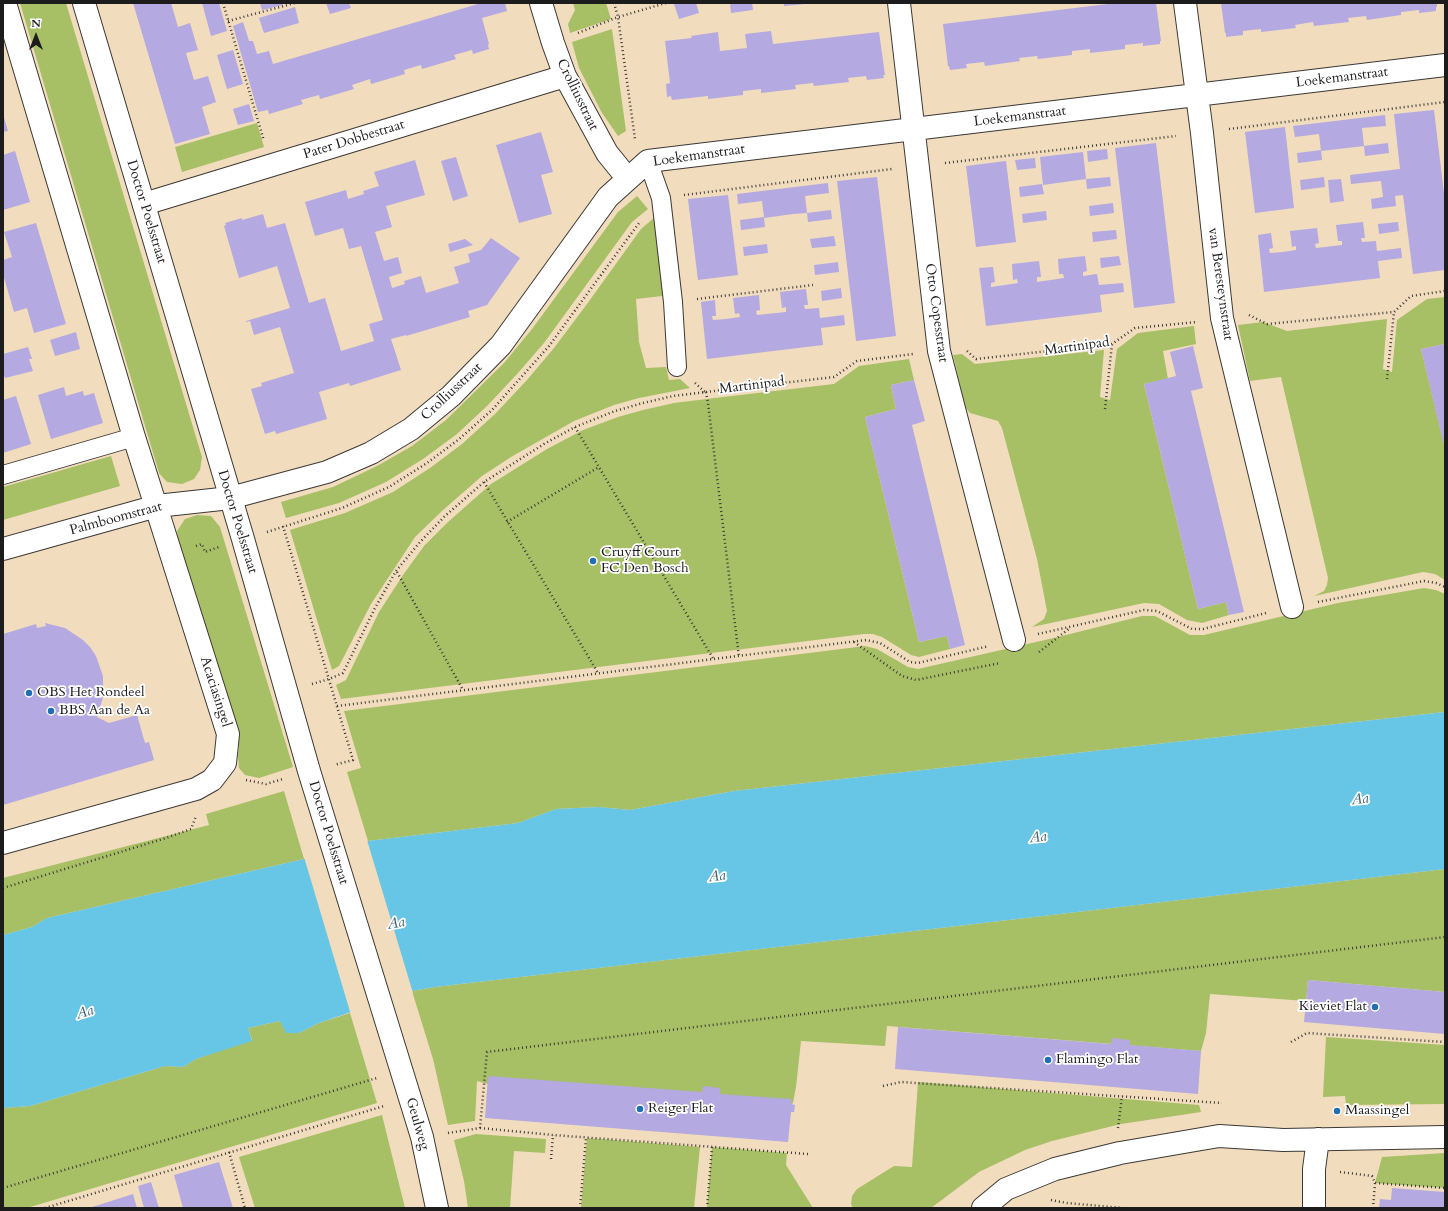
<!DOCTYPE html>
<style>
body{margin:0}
#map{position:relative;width:1448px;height:1211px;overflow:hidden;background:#f2dcbe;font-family:Cardo,serif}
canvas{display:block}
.frame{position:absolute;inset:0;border:4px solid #1c1c1c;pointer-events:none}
.north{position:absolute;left:16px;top:16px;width:40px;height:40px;-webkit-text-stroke:3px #fff;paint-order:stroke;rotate:0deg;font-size:11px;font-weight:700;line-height:16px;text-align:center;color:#1c1c1c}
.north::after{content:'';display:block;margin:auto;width:14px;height:18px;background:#1c1c1c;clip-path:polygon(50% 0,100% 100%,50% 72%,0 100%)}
</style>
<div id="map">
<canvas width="1448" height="1211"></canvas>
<div class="frame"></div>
<div class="north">N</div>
</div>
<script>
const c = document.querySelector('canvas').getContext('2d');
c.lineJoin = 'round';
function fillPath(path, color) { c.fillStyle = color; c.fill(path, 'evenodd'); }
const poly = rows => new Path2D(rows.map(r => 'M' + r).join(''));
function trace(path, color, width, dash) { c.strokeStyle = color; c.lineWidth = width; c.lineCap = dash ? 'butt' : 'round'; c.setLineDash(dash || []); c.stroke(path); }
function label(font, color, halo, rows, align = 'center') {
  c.font = font + ' Cardo,serif'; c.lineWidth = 3.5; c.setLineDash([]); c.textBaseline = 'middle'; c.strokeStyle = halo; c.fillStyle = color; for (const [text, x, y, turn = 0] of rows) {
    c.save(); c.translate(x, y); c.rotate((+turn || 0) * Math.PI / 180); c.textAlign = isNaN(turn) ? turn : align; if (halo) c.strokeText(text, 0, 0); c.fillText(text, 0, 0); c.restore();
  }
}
fillPath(poly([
 [20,3,66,3,202,457,200,470,194,479,182,484,167,482,159,473],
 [573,3,606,3,611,19,570,33,568,24,575,10],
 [612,29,626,131,618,136,602,113,579,68,572,42],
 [257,123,264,147,182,172,175,147],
 [637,196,648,209,632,222,544,343,518,373,488,405,457,434,423,459,386,482,339,503,286,518,281,502,333,487,377,466,412,446,446,420,504,363,532,329,618,212],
 [655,217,664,293,662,296,636,299,639,342,646,368,666,367,669,380,680,379,690,388,639,398,614,405,574,421,511,457,482,476,442,511,415,537,371,604,339,666,332,670,290,530,345,513,393,492,430,468,462,444,495,414,527,380,554,348,587,304,641,229],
 [1445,297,1445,344,1421,349,1445,448,1445,580,1435,574,1423,572,1314,596,1324,591,1327,585,1328,578,1281,377,1250,381,1238,325,1263,322,1287,331,1387,319,1383,369,1392,372,1397,320,1427,299],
 [1194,326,1196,344,1163,351,1168,379,1144,384,1198,609,1226,602,1229,615,1202,623,1187,620,1159,604,1144,603,1032,627,1044,619,1047,611,1037,559,1002,428,998,421,970,413,965,407,953,355,962,354,975,364,1104,350,1100,397,1110,400,1117,349,1138,333],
 [909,359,914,380,891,385,896,409,865,417,919,642,947,636,950,649,919,657,911,655,882,637,873,634,864,634,341,699,336,685,346,680,379,612,403,575,424,546,448,522,491,484,547,449,583,430,618,417,643,410,674,403,715,398,834,384,859,366],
 [111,456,120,486,3,520,3,487],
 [197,515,211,516,220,527,293,767,259,778,245,775,239,768,238,756,239,747,178,539,177,531,185,519],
 [1424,588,1436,590,1445,594,1445,712,734,791,630,810,597,807,556,809,518,823,368,841,347,772,361,768,344,711,865,646,877,649,908,667,918,669,1058,637,1142,616,1155,616,1190,635,1204,635,1338,603],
 [284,791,304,859,47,918,32,927,3,935,3,878,209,825,206,814],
 [1445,869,1445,992,1308,980,1306,1001,1210,994,1206,1033,1201,1051,887,1026,885,1046,801,1041,796,1087,793,1103,788,1108,488,1084,477,1081,475,1121,448,1125,433,1059,412,991,435,987],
 [350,1013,377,1103,27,1208,3,1208,3,1108,30,1106,165,1066,183,1067,196,1059,252,1040,248,1028,280,1021,299,1033,319,1023],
 [1326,1037,1445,1045,1445,1104,1346,1105,1345,1096,1323,1097],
 [918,1082,1199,1105,1201,1112,1121,1124,1052,1141,1025,1150,979,1172,931,1208,853,1208,851,1204,852,1196,857,1189,894,1166,912,1167],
 [382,1115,405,1208,255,1208,239,1157],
 [476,1134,546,1139,545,1153,514,1151,510,1208,468,1208,464,1181,454,1140],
 [587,1138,700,1147,694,1208,581,1208],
 [712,1147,787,1153,786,1165,813,1208,707,1208],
 [1445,1153,1445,1188,1375,1183,1382,1157]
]), '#a7bf65');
fillPath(poly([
 [1445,712,1445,869,435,987,412,991,319,1023,299,1033,286,1033,280,1021,248,1028,252,1041,196,1059,183,1067,165,1066,30,1106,3,1108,3,935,32,927,47,918,304,859,368,841,518,823,556,809,598,807,630,810,734,791]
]), '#67c5e5');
fillPath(poly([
 [367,840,413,993,351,1015,304,857]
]), '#f2dcbe');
fillPath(poly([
 [133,3,171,3,178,27,190,23,198,50,186,53,194,80,208,76,216,102,202,107,210,134,175,144],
 [202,3,219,3,227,31,211,36],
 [260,3,282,3,283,5,262,10],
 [326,3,349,3,351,8,330,14],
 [477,3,505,3,507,11,482,18,489,44,488,45,489,49,473,54,472,50,454,55,456,59,422,69,421,65,404,70,405,74,371,84,370,79,352,85,354,89,320,99,319,95,301,100,303,104,269,114,268,110,258,112,233,26,243,22,249,41,253,41,257,54,269,51,273,64,478,4],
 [677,3,696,3,699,13,679,19,674,4],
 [730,3,752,3,753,10,731,13],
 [784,3,805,3,805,4,784,6],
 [1116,3,1156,3,1161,41,1160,41,1160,44,1143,46,1143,43,1125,45,1125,49,1090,53,1090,49,1072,51,1072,55,1038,59,1037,56,1019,58,1020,61,985,66,984,62,966,64,967,68,950,70,949,66,948,66,943,24],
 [1221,3,1437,3,1437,7,1436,7,1436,11,1419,13,1419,10,1401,12,1401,15,1367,20,1366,16,1348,18,1349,22,1314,26,1313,22,1295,25,1296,28,1261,32,1261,29,1251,30,1243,31,1243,35,1226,37,1226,33,1225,33],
 [295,7,299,23,264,33,259,18],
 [771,31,773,44,879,32,885,75,883,75,884,78,867,80,866,76,848,78,849,82,814,86,813,83,795,85,796,89,761,93,761,89,743,91,743,95,708,99,708,96,672,100,671,96,667,97,666,84,670,83,665,41,692,38,691,36,718,32,720,51,747,48,745,34],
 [233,50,243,84,227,89,217,55],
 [249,104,254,121,238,125,233,109],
 [1434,110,1445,202,1445,270,1413,274,1403,195,1395,196,1396,206,1372,209,1371,199,1383,197,1381,181,1351,184,1350,175,1400,169,1394,114],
 [3,114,8,131,3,132],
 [1385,115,1386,126,1362,128,1364,146,1388,143,1389,153,1365,156,1364,146,1321,151,1319,134,1295,137,1293,126],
 [1285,127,1294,208,1255,213,1245,132],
 [541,132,553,172,541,175,552,214,519,223,496,145],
 [1156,143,1175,303,1134,308,1115,148],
 [1107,149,1108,159,1088,162,1087,151],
 [1321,150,1322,160,1298,163,1297,153],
 [15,151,30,202,3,210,3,155],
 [1083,152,1086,179,1043,185,1040,157],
 [456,157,468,196,453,201,441,161],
 [1035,158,1036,168,1017,170,1015,160],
 [415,160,425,195,386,206,392,227,375,232,384,261,398,257,402,273,389,277,392,288,405,284,404,281,421,276,426,293,459,283,454,267,470,262,468,254,481,250,491,238,520,258,487,305,468,311,470,317,406,336,406,335,391,339,401,370,350,386,349,383,319,392,327,419,276,434,275,431,265,434,251,389,262,386,261,383,294,373,280,327,254,335,250,321,246,322,246,321,290,308,277,266,239,278,224,226,226,225,225,223,242,218,242,220,263,214,267,228,285,223,309,303,325,298,341,351,374,341,369,324,383,320,361,246,349,249,343,228,315,236,305,202,346,190,348,199,364,194,363,191,379,186,374,172],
 [1006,161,1016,242,976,247,966,166],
 [877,177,896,336,856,341,837,181],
 [1110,177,1111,186,1087,189,1086,179],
 [1324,177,1325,187,1301,190,1300,180],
 [1341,179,1344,201,1330,203,1328,180],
 [828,183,829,193,805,196,807,213,831,210,832,219,808,222,807,213,793,214,764,218,765,227,741,230,740,220,764,217,762,201,738,204,737,194],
 [1042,184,1044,194,1020,197,1019,187],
 [728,195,738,275,698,280,688,199],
 [1113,203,1114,213,1090,216,1089,206],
 [1046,211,1047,220,1023,223,1022,214],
 [1363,222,1365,238,1361,238,1362,242,1376,241,1377,251,1401,248,1402,258,1378,261,1380,278,1264,292,1258,235,1271,233,1273,248,1269,249,1270,253,1283,252,1296,250,1296,246,1292,247,1290,231,1317,228,1319,243,1315,244,1316,248,1342,245,1342,241,1338,241,1336,225],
 [1398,222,1399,231,1379,234,1378,224],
 [36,223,66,324,34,333,27,308,14,312,3,274,3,260,12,257,4,232],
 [1116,230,1117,239,1093,242,1092,232],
 [834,236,836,246,812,248,810,239],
 [465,239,473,245,450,252,448,244],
 [767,244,768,253,744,256,743,247],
 [1085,256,1087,271,1083,272,1083,276,1097,274,1099,285,1123,283,1124,292,1100,295,1102,312,986,326,979,268,993,267,995,282,991,283,991,287,1005,285,1018,283,1017,279,1013,280,1012,264,1039,261,1041,277,1037,277,1037,282,1064,278,1063,274,1059,274,1058,259],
 [1119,256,1121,265,1101,268,1100,258],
 [838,262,839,272,815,275,814,265],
 [841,288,842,298,822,301,821,291],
 [806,289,808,305,804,305,805,309,819,308,820,318,844,315,845,325,821,328,823,345,707,359,701,302,715,300,716,316,712,316,713,320,726,319,740,317,739,313,735,314,733,298,759,295,760,310,756,311,757,315,786,312,786,307,782,308,780,292],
 [76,332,80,349,55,356,50,340],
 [1445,344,1445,445,1444,445,1421,349],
 [1193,346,1203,388,1191,391,1244,612,1229,615,1226,602,1198,609,1144,384,1176,376,1170,352],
 [28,347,32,359,29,359,33,371,5,378,3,372,3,354],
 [914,380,925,421,912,425,965,645,950,649,947,636,919,642,865,417,896,409,891,385],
 [64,387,66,396,83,391,84,396,94,393,103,423,51,439,38,395],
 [16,396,31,444,3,453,3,400],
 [45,623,65,628,83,640,90,647,96,656,103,676,103,697,97,717,109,723,137,715,145,743,149,742,154,760,3,805,3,634,36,624,37,628,46,626],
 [1308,980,1445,992,1445,1034,1304,1022],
 [898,1027,1111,1044,1112,1038,1130,1040,1130,1045,1201,1051,1198,1094,895,1069],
 [488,1076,702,1092,703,1086,720,1088,720,1094,792,1099,791,1104,795,1105,794,1112,791,1112,788,1142,485,1118],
 [219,1162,233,1208,183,1208,174,1175],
 [151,1182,159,1208,144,1208,138,1186],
 [1392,1188,1445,1192,1445,1208,1379,1208,1380,1199,1391,1200],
 [133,1194,137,1208,89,1208]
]), '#b4a9e0');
const service = poly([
 [648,161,661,198,673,302,677,367],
 [3,475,134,437]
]);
const minor = poly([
 [541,3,553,43,565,76,607,153,628,179],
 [899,3,939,351,1014,640],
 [1185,3,1202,133,1222,318,1292,607],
 [144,204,565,76],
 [3,549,157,506,230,498,327,472,371,453,411,429,451,396,501,345,608,197,648,161,1445,65],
 [3,843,196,789,212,780,225,763,228,734,134,437,5,3],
 [983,1208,1006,1189,1055,1169,1120,1153,1219,1136,1283,1140,1445,1137],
 [1314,1208,1314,1169,1318,1139]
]);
const tertiary = poly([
 [84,3,243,539,309,771,422,1137,437,1208]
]);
trace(service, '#3c3934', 20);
trace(minor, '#3c3934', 24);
trace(tertiary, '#3c3934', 24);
trace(poly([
 [223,3,264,141],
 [614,3,618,17,635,139],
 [228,21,295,3],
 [578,33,618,17,666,3],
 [1229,129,1445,102],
 [945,163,1176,136],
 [684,195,892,169],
 [697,299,813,285],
 [1249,315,1267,324,1394,312,1411,296,1445,291],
 [967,351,976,359,1112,344,1135,328,1197,322],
 [1387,379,1394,312],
 [695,383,705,392],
 [706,392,708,403,739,657],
 [1105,409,1112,344],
 [575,427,714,660],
 [484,482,598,673],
 [507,522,599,467],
 [283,526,353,760,334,765],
 [267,532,342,508,389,487,427,463,458,440,492,410,549,346,639,223],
 [196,546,202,544,205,552,219,547],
 [397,572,463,690],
 [1318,602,1424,581,1436,583,1445,587],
 [1038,634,1144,610,1157,611,1192,629,1203,629,1266,613],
 [854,642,902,676,916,680,1000,663],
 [1039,652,1070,628],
 [312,684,329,679,343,673,375,608,396,571,420,542,445,516,484,482,544,444,575,427,615,411,643,403,673,396,706,392,834,377,857,361,913,354],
 [337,706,866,640,880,643,910,662,918,663,989,646],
 [246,780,266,784,283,779],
 [3,888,166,838,191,829,196,816],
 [1291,1042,1307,1033,1445,1042],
 [883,1086,901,1082,1222,1103],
 [480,1128,553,1135,808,1154],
 [1118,1128,1122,1096],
 [448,1133,480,1128,487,1052,1445,937],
 [229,1152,245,1208],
 [551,1159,553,1135],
 [1340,1172,1372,1176,1375,1183,1445,1188],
 [3,1188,377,1078],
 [1051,1200,1067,1203,1123,1208],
 [45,1208,384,1106],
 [580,1208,586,1138],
 [707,1208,712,1147],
 [1373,1208,1375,1183]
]), '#3c3934', 2.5, [1, 3]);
trace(service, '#fff', 18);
trace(minor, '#fff', 22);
trace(tertiary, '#fff', 22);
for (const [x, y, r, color] of [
 [593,561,4,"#1f6fb2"],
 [29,693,4,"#1f6fb2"],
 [51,711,4,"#1f6fb2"],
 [1375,1007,4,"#1f6fb2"],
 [1048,1060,4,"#1f6fb2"],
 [640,1109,4,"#1f6fb2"],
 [1337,1111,4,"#1f6fb2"]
]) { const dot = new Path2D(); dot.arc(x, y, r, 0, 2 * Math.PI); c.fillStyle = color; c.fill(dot); trace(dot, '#fff', 1.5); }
label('14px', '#1c1c1c', '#fff', [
 ["Loekemanstraat",1342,78,-7],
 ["Crolliusstraat",577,95,64],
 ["Loekemanstraat",1020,117,-7],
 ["Pater Dobbestraat",354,140,-17],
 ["Loekemanstraat",699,156,-8],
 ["Doctor Poelsstraat",146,212,73],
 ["van Beresteynstraat",1220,284,82],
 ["Otto Copesstraat",936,313,82],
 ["Martinipad",1077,347,-8],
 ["Martinipad",752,386,-7],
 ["Crolliusstraat",452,392,-43],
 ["Palmboomstraat",116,519,-15],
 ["Doctor Poelsstraat",237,522,73],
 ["Acaciasingel",215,692,72],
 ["Doctor Poelsstraat",328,833,73],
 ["Geulweg",417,1124,74]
]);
label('14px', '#1c1c1c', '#fff', [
 ["Cruyff Court",601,553],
 ["FC Den Bosch",601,569],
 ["OBS Het Rondeel",37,693],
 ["BBS Aan de Aa",59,711],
 ["Kieviet Flat",1367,1007,"right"],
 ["Flamingo Flat",1056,1060],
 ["Reiger Flat",648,1109],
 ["Maassingel",1345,1111]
], 'left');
label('italic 15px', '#3a606c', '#fff', [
 ["Aa",1360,800,-7],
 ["Aa",1038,838,-7],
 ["Aa",717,877,-7],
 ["Aa",396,924,-10],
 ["Aa",85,1013,-17]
]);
</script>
